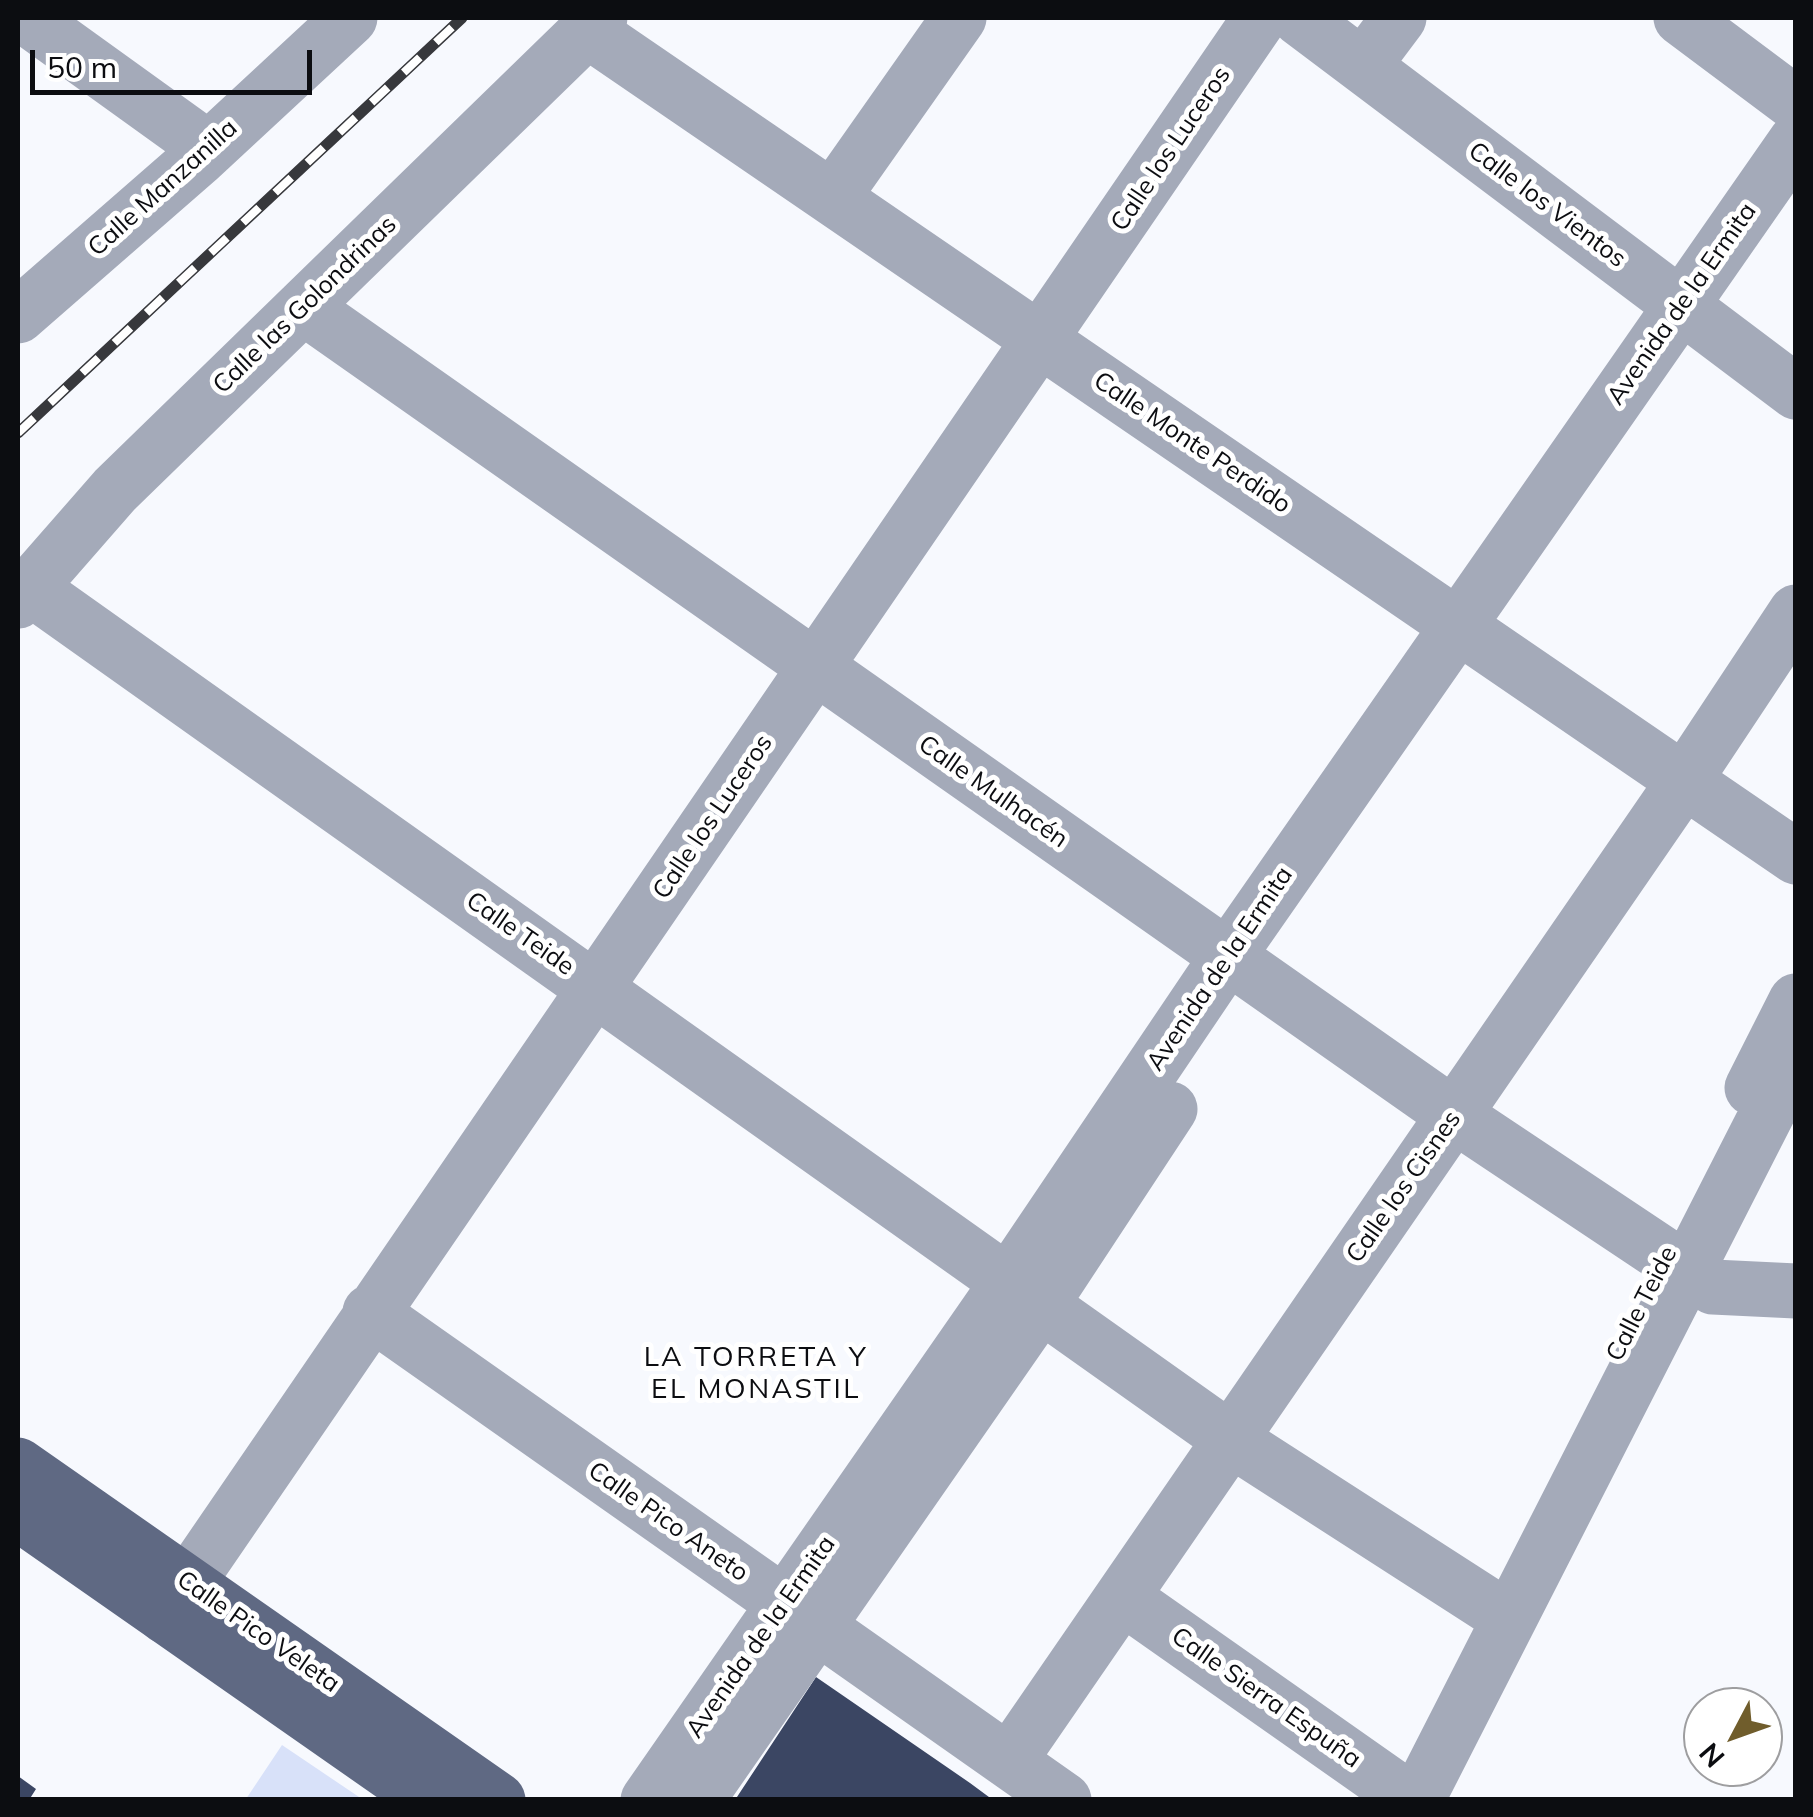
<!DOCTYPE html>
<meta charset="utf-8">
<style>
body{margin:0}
#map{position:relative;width:1813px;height:1817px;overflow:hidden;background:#f7f9fe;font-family:Mulish,sans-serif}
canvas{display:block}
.frame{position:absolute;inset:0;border:20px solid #0c0d11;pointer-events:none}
.north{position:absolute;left:1683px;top:1687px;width:100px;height:100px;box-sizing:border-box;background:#fff;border:2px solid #9e9ea0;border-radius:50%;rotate:229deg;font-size:28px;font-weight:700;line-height:40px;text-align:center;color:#0c0d11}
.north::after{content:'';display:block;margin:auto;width:35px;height:45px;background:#705d2c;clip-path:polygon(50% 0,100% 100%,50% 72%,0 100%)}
.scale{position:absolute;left:30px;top:50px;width:282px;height:45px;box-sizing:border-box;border:5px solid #0c0d11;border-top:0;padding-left:12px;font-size:30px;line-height:35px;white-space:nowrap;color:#0c0d11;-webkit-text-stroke:8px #fff;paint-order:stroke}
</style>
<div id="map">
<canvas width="1813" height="1817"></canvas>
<div class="frame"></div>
<div class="north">N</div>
<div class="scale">50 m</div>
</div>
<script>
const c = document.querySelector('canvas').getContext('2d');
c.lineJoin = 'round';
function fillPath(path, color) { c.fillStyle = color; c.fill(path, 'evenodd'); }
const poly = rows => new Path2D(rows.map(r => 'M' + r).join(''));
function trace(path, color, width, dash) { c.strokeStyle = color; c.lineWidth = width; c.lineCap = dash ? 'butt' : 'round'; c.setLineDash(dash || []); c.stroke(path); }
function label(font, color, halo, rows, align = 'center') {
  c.font = font + ' Mulish,sans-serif'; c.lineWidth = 10; c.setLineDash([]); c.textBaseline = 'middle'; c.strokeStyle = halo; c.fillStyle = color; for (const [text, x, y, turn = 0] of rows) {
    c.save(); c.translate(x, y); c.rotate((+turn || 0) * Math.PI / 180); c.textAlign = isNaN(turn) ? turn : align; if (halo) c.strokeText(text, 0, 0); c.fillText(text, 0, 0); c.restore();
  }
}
fillPath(poly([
 [282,1745,362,1799,246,1799]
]), '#d8e1f9');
fillPath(poly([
 [816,1677,970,1783,993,1800,735,1800],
 [18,1776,36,1789,29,1800,18,1800]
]), '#3b4663');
trace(poly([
 [27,18,209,149],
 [1299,18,1796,392],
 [1681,18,1796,104],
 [587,30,1796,857],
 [1363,66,1399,18],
 [833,197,959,18],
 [303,307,1454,1115,1688,1271,1713,1287,1796,1291],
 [18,316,198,159,350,18],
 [30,588,1008,1282],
 [18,601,115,490,600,18],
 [1752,1088,1796,1001],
 [1041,1305,1230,1439,1494,1609],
 [370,1312,1064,1800],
 [1122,1597,1411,1800],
 [165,1616,1260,18],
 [1009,1761,1684,781,1796,612],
 [648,1800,1008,1282,1228,956,1796,141],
 [697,1800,1041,1305,1170,1109],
 [1417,1800,1796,1057]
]), '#a4aab9', 55);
trace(poly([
 [18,1465,498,1800],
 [18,1513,429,1800]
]), '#5f6983', 55);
const rail = poly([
 [18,433,462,18]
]);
trace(rail, '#37383c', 11);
trace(rail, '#fff', 8, [22]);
label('25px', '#0c0d11', '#fff', [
 ["Calle los Luceros",1171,149,-56],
 ["Calle Manzanilla",163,188,-42],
 ["Calle los Vientos",1547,205,37],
 ["Avenida de la Ermita",1682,304,-55],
 ["Calle las Golondrinas",305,305,-44],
 ["Calle Monte Perdido",1192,443,34],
 ["Calle Mulhacén",993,792,35],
 ["Calle los Luceros",713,817,-56],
 ["Calle Teide",520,934,35],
 ["Avenida de la Ermita",1220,969,-56],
 ["Calle los Cisnes",1404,1187,-55],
 ["Calle Teide",1642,1304,-63],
 ["Calle Pico Aneto",668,1522,35],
 ["Calle Pico Veleta",258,1632,35],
 ["Avenida de la Ermita",761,1637,-55],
 ["Calle Sierra Espuña",1266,1698,35]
]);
c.letterSpacing = '2.5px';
label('28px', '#0c0d11', '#fff', [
 ["LA TORRETA Y",756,1358],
 ["EL MONASTIL",756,1390]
]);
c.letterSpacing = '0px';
</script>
